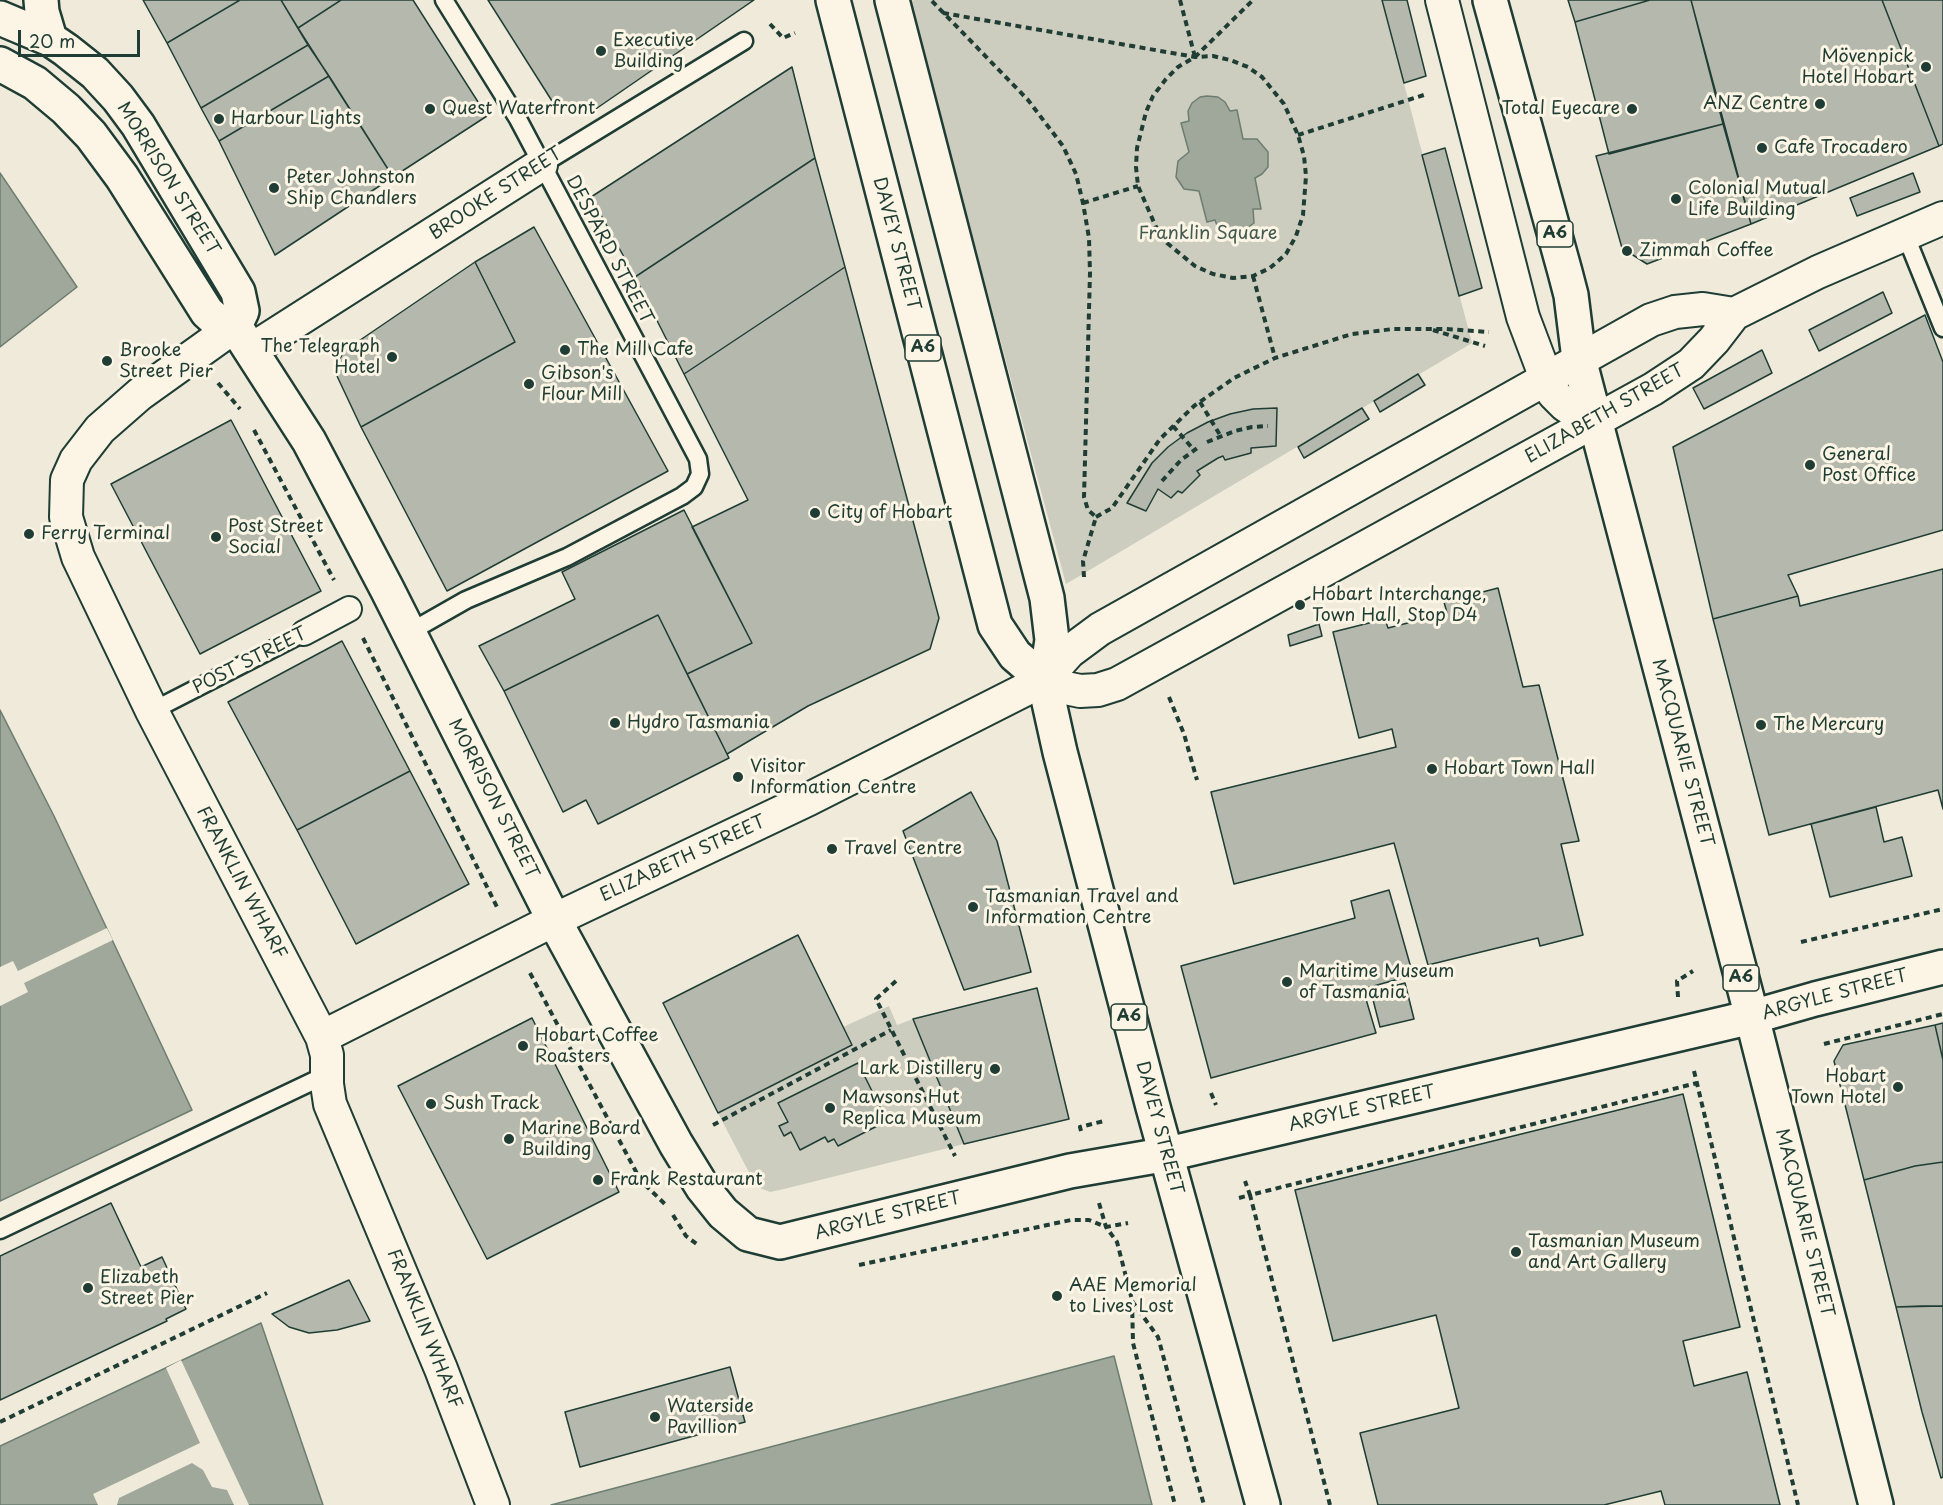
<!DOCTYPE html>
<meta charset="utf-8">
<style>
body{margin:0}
#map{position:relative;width:1943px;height:1505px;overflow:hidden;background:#efeada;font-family:"Playpen Sans",sans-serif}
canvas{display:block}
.scale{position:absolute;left:18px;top:30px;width:122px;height:27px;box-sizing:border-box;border:3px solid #1f3d34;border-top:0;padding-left:8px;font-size:18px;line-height:21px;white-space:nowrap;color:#1f3d34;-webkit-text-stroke:4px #fcf5e5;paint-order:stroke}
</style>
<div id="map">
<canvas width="1943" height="1505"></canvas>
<div class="scale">20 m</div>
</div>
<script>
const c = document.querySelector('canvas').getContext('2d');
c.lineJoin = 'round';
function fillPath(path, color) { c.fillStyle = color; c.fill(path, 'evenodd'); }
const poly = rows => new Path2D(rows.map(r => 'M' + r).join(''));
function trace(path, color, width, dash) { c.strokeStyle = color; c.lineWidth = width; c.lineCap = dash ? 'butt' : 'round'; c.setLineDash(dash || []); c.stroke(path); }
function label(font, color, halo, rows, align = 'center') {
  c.font = font + ' "Playpen Sans",sans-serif'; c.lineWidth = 6; c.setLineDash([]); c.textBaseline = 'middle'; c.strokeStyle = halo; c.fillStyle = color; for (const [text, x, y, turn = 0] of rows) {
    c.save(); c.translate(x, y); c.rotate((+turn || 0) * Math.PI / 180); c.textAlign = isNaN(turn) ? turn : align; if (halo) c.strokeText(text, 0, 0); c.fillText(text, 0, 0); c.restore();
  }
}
fillPath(poly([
 [915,0,1382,0,1472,343,1066,584,909,1],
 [889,1006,897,1025,913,1019,964,1144,784,1189,770,1192,760,1188,754,1182,718,1113,852,1046,843,1027]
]), '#cccdbf');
const water = poly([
 [1207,96,1218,97,1225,102,1230,111,1237,110,1243,139,1257,139,1268,152,1268,167,1262,174,1255,178,1261,209,1253,209,1254,223,1239,234,1232,236,1224,232,1218,228,1215,220,1207,222,1199,191,1184,189,1176,177,1178,161,1189,152,1181,123,1189,121,1188,111,1192,103,1200,97,1207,96],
 [0,173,77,287,0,347,0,173],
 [0,710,54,816,192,1110,0,1201,0,710],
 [261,1323,323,1505,0,1505,0,1446,261,1323],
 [1114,1356,1152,1505,551,1505,1114,1356]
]);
fillPath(water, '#9fa89a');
trace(water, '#6c7d71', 1.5);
fillPath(poly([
 [107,928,113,940,24,983,28,992,0,1006,0,967,13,961,18,971],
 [181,1360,249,1505,234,1505,227,1490,212,1487,203,1470,192,1463,119,1498,117,1505,98,1505,93,1494,200,1443,166,1368]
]), '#efeada');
const building = poly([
 [143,0,240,0,167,43,143,0],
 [240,0,281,0,308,45,201,108,167,43,240,0],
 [281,0,341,0,298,28,281,0],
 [341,0,413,0,487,116,393,177,298,28,341,0],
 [488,0,754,0,587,115,552,101,488,0],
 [1382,0,1407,0,1426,76,1404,83,1382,0],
 [1568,0,1650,0,1575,22,1568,0],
 [1650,0,1691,0,1723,124,1609,154,1575,22,1650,0],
 [1691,0,1882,0,1939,146,1751,224,1691,0],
 [1882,0,1943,0,1943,144,1939,146,1882,0],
 [308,45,329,76,219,141,201,108,308,45],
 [792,67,815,158,635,277,591,197,792,67],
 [329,76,393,177,275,255,219,141,329,76],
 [1723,124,1751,224,1647,264,1622,248,1596,156,1723,124],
 [1445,148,1482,288,1459,296,1422,155,1445,148],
 [815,158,845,267,684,374,635,277,815,158],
 [1913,173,1920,192,1857,216,1850,198,1913,173],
 [534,227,668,471,447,591,361,427,515,342,475,262,534,227],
 [475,262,515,342,361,427,337,376,335,368,344,351,475,262],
 [845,267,939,618,930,649,808,706,727,754,687,674,752,643,692,527,748,500,684,374,845,267],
 [1883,292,1892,313,1819,351,1809,330,1883,292],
 [1925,315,1943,362,1943,530,1788,575,1798,596,1713,619,1673,447,1925,315],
 [1762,350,1772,373,1704,409,1693,388,1762,350],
 [1418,374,1425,385,1380,412,1374,401,1418,374],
 [1277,408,1276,446,1251,448,1251,453,1225,460,1223,456,1218,458,1197,471,1200,475,1182,493,1178,491,1171,498,1158,489,1146,511,1127,503,1152,463,1168,447,1187,433,1208,422,1230,414,1253,409,1277,408],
 [1362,408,1369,419,1304,458,1298,447,1362,408],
 [231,420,321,591,200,654,111,484,231,420],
 [684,510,752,643,687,674,658,615,504,691,479,646,575,599,562,572,684,510],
 [1943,569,1943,809,1938,790,1769,835,1713,619,1798,596,1800,606,1943,569],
 [1498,588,1523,687,1539,685,1579,841,1561,844,1583,935,1540,946,1538,938,1428,965,1394,843,1234,884,1211,792,1396,747,1392,729,1359,738,1333,632,1385,619,1388,628,1447,613,1444,602,1498,588],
 [658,615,729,758,598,824,586,800,563,812,504,691,658,615],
 [1319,624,1322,636,1290,646,1288,635,1319,624],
 [342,641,410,771,297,830,228,702,342,641],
 [410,771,469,884,356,944,297,830,410,771],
 [971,792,997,841,1031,972,964,990,903,831,971,792],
 [1876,807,1884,842,1902,837,1912,876,1830,897,1811,824,1876,807],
 [1389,890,1413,975,1363,989,1376,1033,1211,1078,1181,966,1355,918,1351,901,1389,890],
 [798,935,852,1045,718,1113,663,1003,798,935],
 [1405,983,1414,1019,1380,1027,1371,992,1405,983],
 [1037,988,1069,1119,964,1144,913,1019,1037,988],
 [532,1018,619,1192,487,1259,398,1086,532,1018],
 [1943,1023,1943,1060,1935,1025,1943,1023],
 [1935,1025,1943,1060,1943,1162,1915,1166,1864,1180,1834,1061,1843,1045,1935,1025],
 [858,1063,887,1121,838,1146,834,1139,828,1142,825,1137,800,1150,791,1132,784,1136,779,1126,788,1122,778,1103,858,1063],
 [1683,1094,1740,1327,1683,1341,1694,1386,1747,1372,1780,1505,1665,1505,1661,1491,1604,1505,1378,1505,1360,1433,1459,1408,1436,1315,1333,1341,1295,1190,1683,1094],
 [1943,1162,1943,1306,1896,1307,1864,1180,1915,1166,1943,1162],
 [111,1203,141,1267,162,1257,186,1309,166,1319,167,1321,0,1400,0,1256,111,1203],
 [349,1280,370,1321,337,1330,309,1333,289,1327,272,1314,349,1280],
 [1921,1306,1943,1306,1943,1477,1941,1478,1922,1412,1896,1307,1921,1306],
 [730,1367,745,1422,580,1467,565,1412,730,1367]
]);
fillPath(building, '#b5b9ad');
trace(building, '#1f3d34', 1.5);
const service = poly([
 [541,165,744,41],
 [1905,234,1943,328],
 [408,633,466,600,567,557,682,496,694,487,700,474,698,459,518,119,444,0],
 [152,711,304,633],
 [0,1230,328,1074]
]);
const pedestrian = poly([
 [304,633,349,609]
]);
const minor = poly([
 [1442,0,1523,317,1546,378,1554,394,1565,405,1580,415,1595,421],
 [235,326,140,394,100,429,76,460,67,480,66,517,78,557,152,711,322,1037,327,1055,327,1084,330,1104,441,1369,493,1505],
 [251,350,541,165],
 [1044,680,1061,687,1080,691,1098,690,1117,684,1653,389,1691,364,1714,340,1734,314,1818,272,1943,218],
 [322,1037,554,920,809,799,1044,680,1069,652,1100,629,1651,320,1675,312,1703,309,1734,314]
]);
const tertiary = poly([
 [41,0,42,12,50,39],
 [0,18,50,39,66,50,95,73,118,98,138,125,238,292,242,311,235,326],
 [0,64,35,83,66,109,91,135,122,177,207,312,218,322,235,326,309,441,387,589,554,920,676,1144,703,1188,723,1213,748,1234,780,1242,1070,1171,1168,1154]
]);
const secondary = poly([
 [1168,1154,1752,1017,1815,999,1943,967]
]);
const trunk = poly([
 [833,0,995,625,1015,655,1044,680],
 [892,0,1047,598,1052,640,1049,660,1044,680,1060,752,1153,1107,1263,1505],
 [1490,0,1565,272,1571,295,1579,359,1752,1017,1876,1505]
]);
trace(service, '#1f3d34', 21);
trace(pedestrian, '#1f3d34', 28);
trace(minor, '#1f3d34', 36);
trace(tertiary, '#1f3d34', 38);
trace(secondary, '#1f3d34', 38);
trace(trunk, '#1f3d34', 38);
trace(poly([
 [1180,0,1195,57],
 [932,1,1028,100,1063,146,1076,174,1083,203,1089,238,1090,273,1084,497,1088,510,1096,517],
 [943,13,1195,57,1213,56,1230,60,1248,67,1262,77,1284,104,1298,135,1304,156,1306,176,1303,215,1296,236,1286,254,1270,268,1253,276,1233,278,1213,274,1195,266,1167,243,1156,227,1138,186,1136,167,1137,148,1146,112,1153,96,1166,79,1178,67,1195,57,1253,0],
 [770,24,783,38,795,33],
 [1298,135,1427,94],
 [1083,203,1138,186],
 [1253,276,1275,358],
 [1433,330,1485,346],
 [218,383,240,409],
 [1200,402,1220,435],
 [1173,426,1194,450],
 [254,430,334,580],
 [1207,442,1235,431,1252,427,1268,426],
 [1162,481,1181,460,1200,446],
 [1096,517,1112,508,1160,439,1194,406,1234,378,1275,358,1352,334,1393,329,1446,329,1489,332],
 [1084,577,1083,561,1096,517],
 [363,638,497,907],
 [1169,697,1184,734,1197,780],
 [1801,942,1943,909],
 [530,973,641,1181,667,1206],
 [896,981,876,999,955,1156],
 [1678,997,1677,981,1693,971],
 [1824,1044,1943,1014],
 [1694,1071,1798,1505],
 [1211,1093,1216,1105],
 [713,1125,891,1030],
 [1081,1131,1080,1127,1104,1121],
 [1239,1198,1250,1195,1245,1181],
 [1099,1203,1106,1227,1117,1242,1132,1300,1133,1343,1175,1505],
 [673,1215,686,1236,698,1245],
 [859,1265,1071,1220,1089,1220,1106,1227,1128,1223],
 [1132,1301,1158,1337,1204,1505],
 [0,1422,267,1293],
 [1330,1505,1250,1195,1697,1083]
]), '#1f3d34', 4, [6, 4.5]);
trace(service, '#fcf5e5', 16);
trace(pedestrian, '#fcf5e5', 24);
trace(minor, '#fcf5e5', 32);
trace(tertiary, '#fcf5e5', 33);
trace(secondary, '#fcf5e5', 33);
trace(trunk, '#fcf5e5', 33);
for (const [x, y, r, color] of [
 [601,51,6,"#1f3d34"],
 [1926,67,6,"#1f3d34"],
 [1820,104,6,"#1f3d34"],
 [430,109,6,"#1f3d34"],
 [1632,109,6,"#1f3d34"],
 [219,119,6,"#1f3d34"],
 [1762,148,6,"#1f3d34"],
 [274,188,6,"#1f3d34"],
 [1676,199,6,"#1f3d34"],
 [1627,251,6,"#1f3d34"],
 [565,350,6,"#1f3d34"],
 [392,357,6,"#1f3d34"],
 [107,361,6,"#1f3d34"],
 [529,384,6,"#1f3d34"],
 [1810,465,6,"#1f3d34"],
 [815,513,6,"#1f3d34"],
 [29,534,6,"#1f3d34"],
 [216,537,6,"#1f3d34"],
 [1300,605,6,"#1f3d34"],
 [615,723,6,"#1f3d34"],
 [1761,725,6,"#1f3d34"],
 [1432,769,6,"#1f3d34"],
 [738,777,6,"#1f3d34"],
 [832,849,6,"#1f3d34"],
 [973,907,6,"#1f3d34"],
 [1287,982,6,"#1f3d34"],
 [523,1046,6,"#1f3d34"],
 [995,1069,6,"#1f3d34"],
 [1898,1087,6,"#1f3d34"],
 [431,1104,6,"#1f3d34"],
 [830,1108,6,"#1f3d34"],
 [509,1139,6,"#1f3d34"],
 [598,1180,6,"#1f3d34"],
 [1516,1252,6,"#1f3d34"],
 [88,1288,6,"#1f3d34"],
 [1057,1296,6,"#1f3d34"],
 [655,1417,6,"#1f3d34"]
]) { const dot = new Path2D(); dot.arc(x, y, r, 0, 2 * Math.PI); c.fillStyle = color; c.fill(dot); trace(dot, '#fcf5e5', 2); }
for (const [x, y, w] of [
 [1555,234,36],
 [923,348,36],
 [1741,978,36],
 [1129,1017,36]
]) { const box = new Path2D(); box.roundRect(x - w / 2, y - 13, w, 26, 4.5); c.fillStyle = '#fcf5e5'; c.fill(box); trace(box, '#1f3d34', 1.5); }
label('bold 16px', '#1f3d34', null, [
 ["A6",1555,234],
 ["A6",923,348],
 ["A6",1741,978],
 ["A6",1129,1017]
]);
label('18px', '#1f3d34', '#fcf5e5', [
 ["Executive",613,41],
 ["Building",613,62],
 ["Mövenpick",1914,57,"right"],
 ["Hotel Hobart",1914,78,"right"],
 ["ANZ Centre",1808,104,"right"],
 ["Quest Waterfront",442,109],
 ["Total Eyecare",1620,109,"right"],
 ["Harbour Lights",231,119],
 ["Cafe Trocadero",1774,148],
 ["Peter Johnston",286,178],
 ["Ship Chandlers",286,199],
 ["Colonial Mutual",1688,189],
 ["Life Building",1688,210],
 ["Zimmah Coffee",1639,251],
 ["The Telegraph",380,347,"right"],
 ["Hotel",380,368,"right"],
 ["The Mill Cafe",577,350],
 ["Brooke",119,351],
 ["Street Pier",119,372],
 ["Gibson's",541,374],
 ["Flour Mill",541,395],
 ["General",1822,455],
 ["Post Office",1822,476],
 ["City of Hobart",827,513],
 ["Post Street",228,527],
 ["Social",228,548],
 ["Ferry Terminal",41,534],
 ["Hobart Interchange,",1312,595],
 ["Town Hall, Stop D4",1312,616],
 ["Hydro Tasmania",627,723],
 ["The Mercury",1773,725],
 ["Visitor",750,767],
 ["Information Centre",750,788],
 ["Hobart Town Hall",1444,769],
 ["Travel Centre",844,849],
 ["Tasmanian Travel and",985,897],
 ["Information Centre",985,918],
 ["Maritime Museum",1299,972],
 ["of Tasmania",1299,993],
 ["Hobart Coffee",535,1036],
 ["Roasters",535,1057],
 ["Lark Distillery",983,1069,"right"],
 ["Hobart",1886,1077,"right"],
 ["Town Hotel",1886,1098,"right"],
 ["Mawsons Hut",842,1098],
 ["Replica Museum",842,1119],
 ["Sush Track",443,1104],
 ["Marine Board",521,1129],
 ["Building",521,1150],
 ["Frank Restaurant",610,1180],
 ["Tasmanian Museum",1528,1242],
 ["and Art Gallery",1528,1263],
 ["Elizabeth",100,1278],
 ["Street Pier",100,1299],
 ["AAE Memorial",1069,1286],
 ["to Lives Lost",1069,1307],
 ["Waterside",667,1407],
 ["Pavillion",667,1428]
], 'left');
label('18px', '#1f3d34', '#fcf5e5', [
 ["MORRISON STREET",168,179,58],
 ["BROOKE STREET",496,194,-33],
 ["DAVEY STREET",896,244,75],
 ["DESPARD STREET",609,250,62],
 ["ELIZABETH STREET",1605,414,-30],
 ["POST STREET",250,661,-27],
 ["MACQUARIE STREET",1682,753,75],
 ["MORRISON STREET",493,799,63],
 ["ELIZABETH STREET",683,859,-25],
 ["FRANKLIN WHARF",241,883,62],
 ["ARGYLE STREET",1835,995,-15],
 ["ARGYLE STREET",1362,1109,-13],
 ["DAVEY STREET",1159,1128,75],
 ["ARGYLE STREET",888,1216,-14],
 ["MACQUARIE STREET",1804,1223,76],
 ["FRANKLIN WHARF",424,1329,68]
]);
label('18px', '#425a50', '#fcf5e5', [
 ["Franklin Square",1208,234]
]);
</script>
